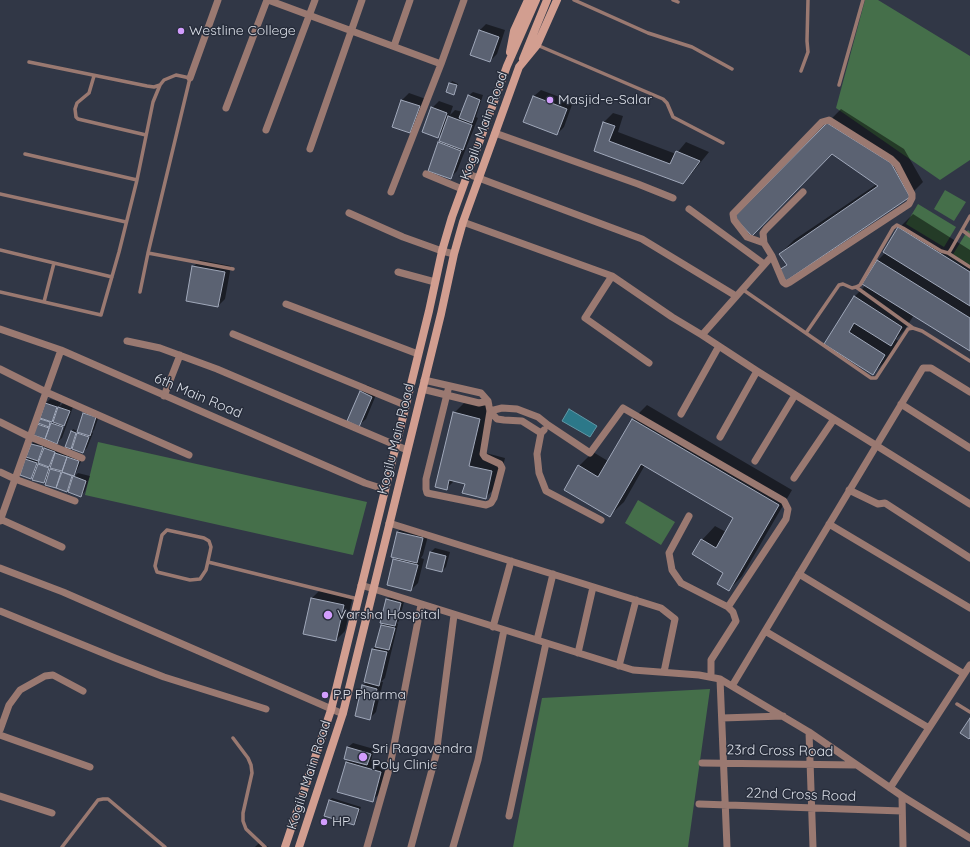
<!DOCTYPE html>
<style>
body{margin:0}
canvas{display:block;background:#313746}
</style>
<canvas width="970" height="847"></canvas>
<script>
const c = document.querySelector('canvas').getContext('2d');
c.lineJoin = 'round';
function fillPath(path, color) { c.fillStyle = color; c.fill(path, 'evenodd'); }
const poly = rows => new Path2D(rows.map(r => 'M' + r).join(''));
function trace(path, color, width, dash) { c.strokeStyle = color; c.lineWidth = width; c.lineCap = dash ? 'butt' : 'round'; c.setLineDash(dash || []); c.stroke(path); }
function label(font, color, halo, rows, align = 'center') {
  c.font = font + ' Quicksand,sans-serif'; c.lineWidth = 3; c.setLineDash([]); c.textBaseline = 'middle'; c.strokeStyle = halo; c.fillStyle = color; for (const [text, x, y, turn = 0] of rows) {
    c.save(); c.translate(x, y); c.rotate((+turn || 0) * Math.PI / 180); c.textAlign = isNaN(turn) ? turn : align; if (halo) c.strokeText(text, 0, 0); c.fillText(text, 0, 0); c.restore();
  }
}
fillPath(poly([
 [865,0,878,0,970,56,970,160,940,180,836,108],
 [945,190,966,202,954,221,934,209],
 [918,204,956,227,944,247,906,224],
 [968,230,970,232,970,268,952,256],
 [98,442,367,502,353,555,85,495],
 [638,500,675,522,661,545,625,523],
 [710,689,688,847,513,847,542,698]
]), '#456f4a');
const water = poly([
 [569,409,597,426,590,437,562,421,569,409]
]);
fillPath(water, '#2c7889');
trace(water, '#6097a6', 1);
fillPath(poly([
 [486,24,505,30,497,54,490,61,479,31],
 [452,81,458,84,454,94,447,91],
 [541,90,573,102,564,127,557,134,534,96],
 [473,92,483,95,476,117,478,118,457,171,450,178,439,143,441,141,443,132,438,137,432,108,439,101,453,106,450,115,455,110,463,112,468,96],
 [409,93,426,99,416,125,410,132,393,126,402,100],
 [841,109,904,149,923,182,909,196,780,270,787,264,780,254,794,240,877,184,833,152,735,217],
 [613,113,623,116,618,132,676,154,686,142,709,152,692,173,683,183,596,150,604,122],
 [913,214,970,250,970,350,914,315,904,331,896,339,898,341,887,360,873,373,826,344,854,297,866,285,864,284,878,260,886,252,899,228],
 [200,260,231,266,225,299,218,306,193,267],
 [367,385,378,390,366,419,359,425,361,392],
 [50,399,61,402,59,407,63,403,73,407,62,438,57,442,34,435,38,424,43,417,41,417,46,403],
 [56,417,54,421,50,426,51,421],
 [64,422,66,423,60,439,58,439],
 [468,399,493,405,482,452,505,458,499,484,485,498,466,483,455,480,446,489,454,413],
 [647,405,792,490,742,576,729,590,724,572,702,540,715,526,726,532,735,518,645,465,624,502,610,515,579,466,593,452,608,461,633,419],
 [89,409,100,413,94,430,92,432,93,433,87,448,83,452,75,443,70,448,72,431,73,429,77,431,76,436,80,432,78,431,84,413],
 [36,440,46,443,44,449,49,444,83,457,74,477,78,473,90,476,85,491,81,496,71,487,67,491,46,484,48,478,44,482,35,474,31,478,26,460,29,457,28,457,32,444],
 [404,525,429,532,423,555,421,558,424,559,418,583,411,590,394,560,397,557,398,532],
 [435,548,450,552,446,567,442,571,427,568,431,552],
 [321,589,353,596,345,631,336,640,304,633,312,598],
 [392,595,405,598,399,621,397,623,398,624,385,678,381,682,383,682,376,712,369,719,363,686,367,682,373,649,377,645,382,625,384,623,387,600],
 [353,743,374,749,371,761,388,765,379,794,372,801,347,762,350,759,345,758,348,747],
 [332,798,361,807,356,822,354,824,325,815,330,800],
 [259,843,269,847,255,847]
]), '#0007');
const building = poly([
 [479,30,499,37,490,62,470,55,479,30],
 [449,83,457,85,454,95,446,92,449,83],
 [468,95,480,100,472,123,459,118,468,95],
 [533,96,567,109,557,135,523,122,533,96],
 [401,100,420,106,410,133,392,127,401,100],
 [431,107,447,113,438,138,422,132,431,107],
 [448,116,472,125,463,150,439,141,448,116],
 [603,122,615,126,609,141,670,164,676,151,700,161,683,184,594,151,603,122],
 [827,123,891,163,910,197,786,281,779,270,787,265,779,254,878,186,832,154,752,236,734,217,827,123],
 [438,142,461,151,451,179,428,171,438,142],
 [898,227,970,272,970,306,883,252,898,227],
 [877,260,970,318,970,351,862,284,877,260],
 [192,266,225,272,218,307,186,301,192,266],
 [854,296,902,327,891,346,854,323,849,332,885,355,873,375,824,344,854,296],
 [360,391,372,397,359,427,347,421,360,391],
 [45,403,57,407,52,422,40,418,45,403],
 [58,407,70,411,64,426,53,422,58,407],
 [453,412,480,419,469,466,492,471,486,499,462,493,465,484,449,480,447,490,435,487,453,412],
 [83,413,96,417,90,436,77,432,83,413],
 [40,419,50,422,49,427,38,423,40,419],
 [632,419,779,505,729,591,717,584,723,573,692,554,701,539,716,548,733,518,641,464,610,517,564,490,578,465,598,477,632,419],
 [51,423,63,427,57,444,45,439,51,423],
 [37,424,49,428,45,439,33,435,37,424],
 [71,431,76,433,71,449,65,447,71,431],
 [77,433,89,437,83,453,72,449,77,433],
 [31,444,43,447,38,461,26,457,31,444],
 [44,448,55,452,49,467,38,463,44,448],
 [55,453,67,457,62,471,50,468,55,453],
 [67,457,79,461,74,476,62,472,67,457],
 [25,459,37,463,31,479,20,475,25,459],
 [38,464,49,468,44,483,32,480,38,464],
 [50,469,61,472,56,488,45,485,50,469],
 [62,472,72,476,67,492,56,488,62,472],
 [73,476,86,481,81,497,68,492,73,476],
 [397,532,423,538,417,563,391,557,397,532],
 [430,552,446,556,442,572,426,568,430,552],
 [393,559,418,565,411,591,387,585,393,559],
 [311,598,344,605,336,641,303,634,311,598],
 [386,599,401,603,395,626,380,623,386,599],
 [381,625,395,628,389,650,375,647,381,625],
 [372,649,387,652,379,686,364,682,372,649],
 [362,685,377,689,370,720,355,716,362,685],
 [970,718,970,738,969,739,960,733,970,718],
 [347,747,371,754,367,765,344,759,347,747],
 [346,762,381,772,373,802,337,792,346,762],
 [329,800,359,809,354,825,324,816,329,800]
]);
fillPath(building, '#5b6272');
trace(building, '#a0a8ba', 1);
trace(poly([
 [574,0,648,33,692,47,732,69],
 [673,0,678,2],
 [537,45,663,99,667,103,673,117,723,143],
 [29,62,147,86,154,87,160,85],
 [801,71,808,52,807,41,808,0],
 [94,76,89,93,77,103,75,109,76,117,78,119,146,135],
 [839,85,863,0],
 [25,154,137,180],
 [0,194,126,222],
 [962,230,970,236],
 [0,250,112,277],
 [148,253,233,269],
 [948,253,970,267],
 [856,287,913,328],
 [742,289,871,378,876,378,908,329,913,328,922,331,970,361],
 [0,292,101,315,119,252,137,180,153,102,160,85,164,80,176,75,190,78,148,253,140,292],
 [44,302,54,263],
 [806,333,839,285,843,284,852,288,856,287,860,285,893,228,897,225,903,228,941,251,948,253,950,251,970,216],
 [167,530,204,538,209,541,211,547,210,552,206,570,200,579,190,580,157,572,155,566,162,535,167,530],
 [208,562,358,599],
 [957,704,970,712],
 [233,738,248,758,251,765,252,773,243,813,243,821,246,829,265,847],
 [62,847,98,800,103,799,108,799,165,847]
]), '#9a7971', 3.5);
trace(poly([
 [268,0,441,64],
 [394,46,410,0],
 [190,78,218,0],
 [226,108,267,0],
 [266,130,315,0],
 [495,133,638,184,673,198],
 [310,149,362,0],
 [426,174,462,189],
 [468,174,642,239,736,296],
 [391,192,441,64,464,0],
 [689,209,764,264],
 [349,213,403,237,442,251,454,254],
 [463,222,612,276,672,317,702,335,757,371,970,504],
 [764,243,763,233,766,229,803,192],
 [398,272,435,282],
 [612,276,585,318,649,363],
 [286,304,418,354],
 [0,329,61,350,365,483,384,489],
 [233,334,405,405],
 [702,335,772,256,764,243,747,237,734,220,733,214,822,122,829,120,891,159,897,165,912,194,912,198,909,204,790,282,786,284,783,282,772,256],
 [127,341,160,348,217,369,407,450],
 [0,369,46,392,189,455],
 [424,380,481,393,488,401,490,411,483,454,485,457,500,464,502,468,494,498,491,503,486,505,437,495,427,493,426,489,426,479,449,386],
 [422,389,479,403,488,401],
 [164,396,180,355],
 [901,404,970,448],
 [681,414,719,346],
 [0,422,30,437,82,458],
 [544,430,541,433,537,454,539,473,546,491,601,520],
 [541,433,522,421,504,420,497,419,490,411,502,408,517,409,538,417,548,425,590,453,623,408,784,501,788,509,786,519,728,607,681,583,672,570,669,553,689,516],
 [720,437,757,371],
 [755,461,795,395],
 [0,472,15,479,75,501],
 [794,478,834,419],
 [849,490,878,504,885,503,970,558],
 [0,519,62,547],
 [0,521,61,350],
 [389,523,661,608,675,619,664,672],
 [829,524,970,608],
 [0,568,63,592,343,714],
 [799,574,964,674],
 [361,585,633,670,699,675,720,679,809,732,902,796,970,838],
 [0,611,115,658,164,677,266,709],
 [493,627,511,561],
 [765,631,929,728],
 [537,640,553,574],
 [578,653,593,587],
 [619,666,636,600],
 [711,677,711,660,736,621,733,612,728,607],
 [720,679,727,847],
 [732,686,923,368,931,368,970,392],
 [722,718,783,716],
 [0,730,9,705,20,690,45,676,53,675,83,691],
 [809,732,813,847],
 [0,735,90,767],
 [702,763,857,765],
 [890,788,970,665],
 [0,796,52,813],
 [902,796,903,847],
 [699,804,902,811],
 [509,816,546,643],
 [367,847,390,766,421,605],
 [411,847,436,755,454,615],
 [453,847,478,760,504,630]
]), '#9a7971', 7);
trace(poly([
 [510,52,514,31,528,0],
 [523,59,547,0],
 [285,847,331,710,429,311,442,251,452,217,507,66,536,0],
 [299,847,343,713,441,314,454,254,463,222,519,67,537,45,557,0]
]), '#d29e90', 8);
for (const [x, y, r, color] of [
 [181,31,4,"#d29dfd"],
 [550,100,4,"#d29dfd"],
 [328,615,5,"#d29dfd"],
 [325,695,4,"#d29dfd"],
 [363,757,5,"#d29dfd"],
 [324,822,4,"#d29dfd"]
]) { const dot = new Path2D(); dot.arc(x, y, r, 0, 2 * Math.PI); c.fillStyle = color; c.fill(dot); trace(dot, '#272d3b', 1.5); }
label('14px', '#dbdfe8', '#272d3b', [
 ["Westline College",189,31],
 ["Masjid-e-Salar",558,100],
 ["Varsha Hospital",337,615],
 ["P.P Pharma",333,695],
 ["Sri Ragavendra",372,749],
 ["Poly Clinic",372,765],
 ["HP",332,822]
], 'left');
label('14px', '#dbdfe8', '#272d3b', [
 ["Kogilu Main Road",484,126,-70],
 ["6th Main Road",198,396,23],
 ["Kogilu Main Road",396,439,-76],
 ["23rd Cross Road",780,751,1],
 ["Kogilu Main Road",309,775,-72],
 ["22nd Cross Road",801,795,2]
]);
</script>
